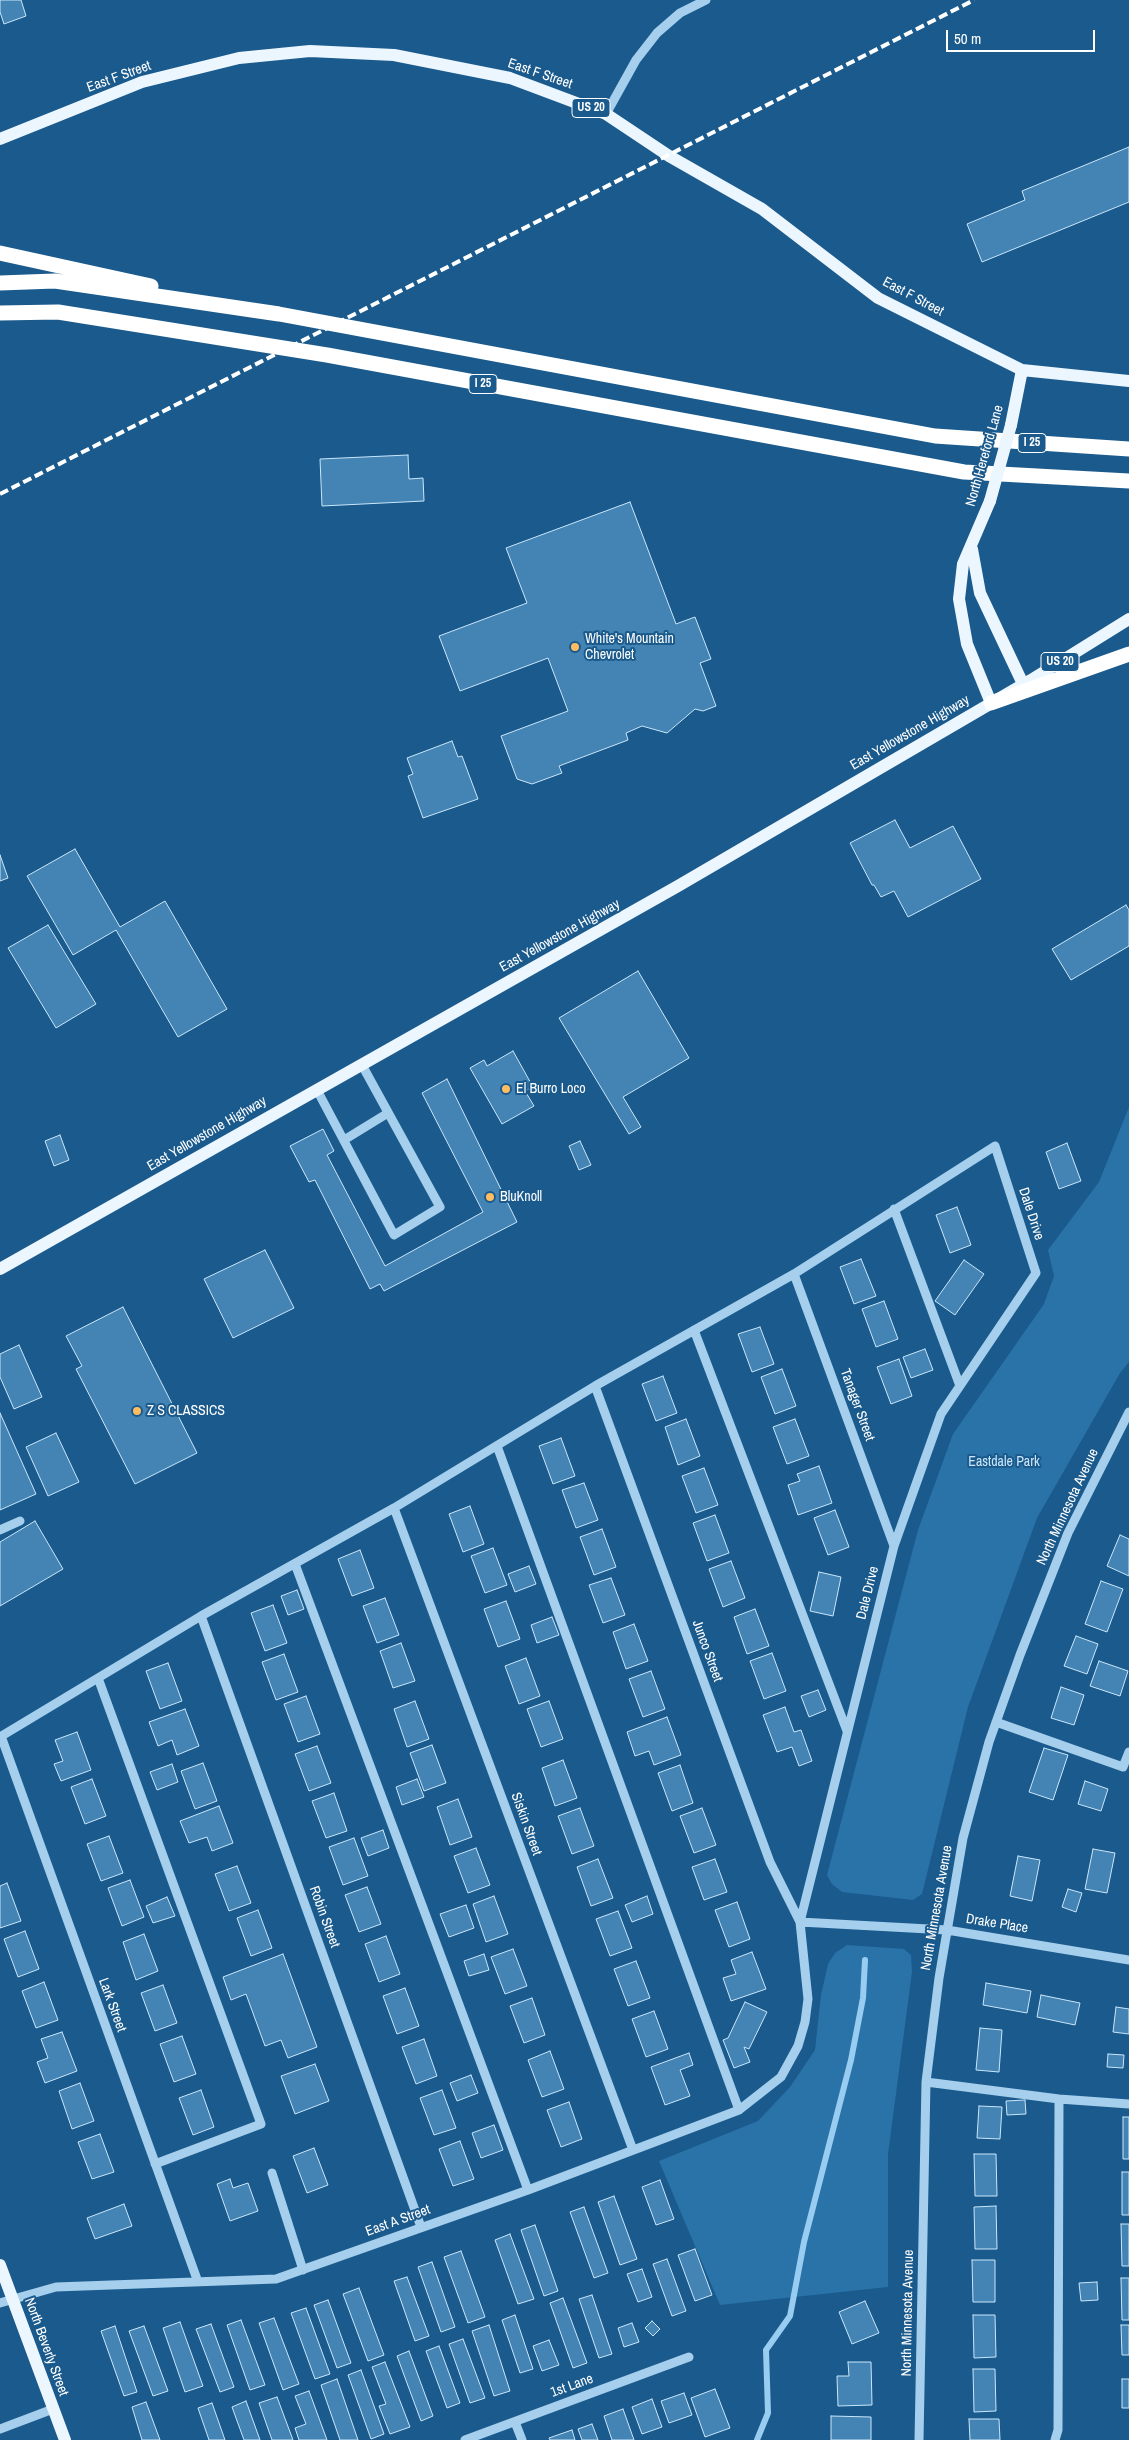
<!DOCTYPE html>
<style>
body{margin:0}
#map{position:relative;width:1129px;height:2440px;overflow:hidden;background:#1a5a8c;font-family:"Archivo Narrow",sans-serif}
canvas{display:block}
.scale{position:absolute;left:946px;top:30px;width:149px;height:22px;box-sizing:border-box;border:2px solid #fff;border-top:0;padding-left:6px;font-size:15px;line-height:18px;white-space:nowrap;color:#fff;-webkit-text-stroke:4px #1a5a8c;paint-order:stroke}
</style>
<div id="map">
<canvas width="1129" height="2440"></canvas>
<div class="scale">50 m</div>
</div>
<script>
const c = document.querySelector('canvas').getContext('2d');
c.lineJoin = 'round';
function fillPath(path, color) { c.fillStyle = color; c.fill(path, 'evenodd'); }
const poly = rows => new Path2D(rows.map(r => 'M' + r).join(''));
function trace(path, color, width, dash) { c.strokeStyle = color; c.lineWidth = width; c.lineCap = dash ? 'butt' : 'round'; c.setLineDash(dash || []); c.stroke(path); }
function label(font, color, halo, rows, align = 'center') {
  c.font = font + ' "Archivo Narrow",sans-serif'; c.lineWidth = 4; c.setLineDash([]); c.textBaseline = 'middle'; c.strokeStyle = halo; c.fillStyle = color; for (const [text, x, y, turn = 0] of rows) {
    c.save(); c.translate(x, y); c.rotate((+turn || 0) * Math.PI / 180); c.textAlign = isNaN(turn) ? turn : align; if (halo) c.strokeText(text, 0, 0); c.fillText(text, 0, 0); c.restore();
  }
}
fillPath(poly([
 [1129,1107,1129,1362,1120,1373,1037,1518,968,1707,922,1894,913,1900,842,1892,832,1884,827,1875,918,1530,953,1434,1044,1304,1054,1276,1048,1250,1099,1182],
 [847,1945,904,1949,911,1955,912,1972,888,2154,888,2287,720,2305,659,2161,758,2121,790,2087,815,2050,821,1995,828,1964,835,1953]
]), '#2a73a8');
trace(poly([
 [757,2440,768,2413,766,2350,790,2316,804,2242,851,2060,863,1998,865,1960]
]), '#98ccf0', 6);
const building = poly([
 [0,0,21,0,26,16,4,24,0,12,0,0],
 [1129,147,1129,202,982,262,967,224,1025,200,1022,191,1129,147],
 [408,455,409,479,423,478,424,501,322,506,320,459,408,455],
 [630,502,676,624,695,617,711,659,700,663,716,706,703,711,695,709,667,733,642,726,626,733,628,740,559,766,562,773,532,784,517,779,501,736,568,711,548,658,460,691,439,636,527,603,506,548,630,502],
 [452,741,458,757,462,756,478,799,423,818,408,776,413,774,407,758,452,741],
 [895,820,910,848,953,826,981,879,908,917,894,891,881,897,874,885,872,885,850,843,895,820],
 [75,849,120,927,165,901,227,1009,178,1037,116,930,73,955,27,876,75,849],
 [0,855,8,878,0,881,0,855],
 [1126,905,1129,910,1129,946,1071,980,1052,949,1126,905],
 [48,925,96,1004,56,1028,8,948,48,925],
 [638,971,689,1058,623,1097,641,1127,629,1134,559,1018,638,971],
 [513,1051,533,1087,525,1091,534,1106,502,1124,470,1068,484,1060,487,1066,513,1051],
 [447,1079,517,1222,384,1291,380,1284,370,1289,315,1180,309,1182,290,1146,323,1129,334,1151,327,1155,385,1266,483,1212,422,1093,447,1079],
 [60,1135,69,1160,54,1166,45,1141,60,1135],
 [580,1141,591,1165,579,1170,569,1146,580,1141],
 [1067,1143,1081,1181,1059,1189,1046,1152,1067,1143],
 [957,1207,971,1245,950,1253,936,1215,957,1207],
 [265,1250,294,1308,233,1338,204,1279,265,1250],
 [861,1259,876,1296,854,1304,840,1267,861,1259],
 [964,1260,984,1274,955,1315,935,1301,964,1260],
 [884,1301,898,1339,876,1347,862,1309,884,1301],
 [123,1307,197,1453,135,1484,76,1369,82,1366,66,1336,123,1307],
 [760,1327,774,1364,752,1372,738,1334,760,1327],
 [19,1345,42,1397,14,1409,0,1377,0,1354,19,1345],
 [925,1349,933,1370,911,1378,903,1357,925,1349],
 [899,1359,912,1396,891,1404,877,1367,899,1359],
 [782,1369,796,1406,775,1414,761,1377,782,1369],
 [663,1376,677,1413,656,1421,642,1384,663,1376],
 [0,1413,36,1494,0,1510,0,1413],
 [686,1419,700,1456,678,1465,665,1427,686,1419],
 [795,1419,809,1456,787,1464,773,1427,795,1419],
 [56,1433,79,1482,48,1496,26,1447,56,1433],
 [561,1438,575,1476,553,1484,539,1446,561,1438],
 [819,1466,832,1503,798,1515,788,1485,800,1481,797,1474,819,1466],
 [704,1468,718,1505,696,1513,682,1476,704,1468],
 [584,1483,598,1520,576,1528,562,1490,584,1483],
 [470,1506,484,1544,463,1552,449,1514,470,1506],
 [835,1510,849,1547,828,1555,814,1518,835,1510],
 [715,1515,729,1553,707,1561,693,1523,715,1515],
 [35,1521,63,1569,0,1606,0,1542,35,1521],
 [602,1529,616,1567,594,1575,580,1537,602,1529],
 [1120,1535,1129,1539,1129,1576,1107,1566,1120,1535],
 [493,1548,507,1585,485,1593,471,1556,493,1548],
 [360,1550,374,1588,352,1596,338,1559,360,1550],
 [731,1561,745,1598,723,1607,709,1569,731,1561],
 [529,1566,536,1584,515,1592,508,1574,529,1566],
 [819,1572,841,1577,833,1616,810,1611,819,1572],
 [611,1578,625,1615,603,1623,589,1585,611,1578],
 [1101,1581,1123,1589,1107,1632,1085,1624,1101,1581],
 [297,1590,304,1609,288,1615,281,1596,297,1590],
 [385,1598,399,1635,377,1643,363,1606,385,1598],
 [506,1601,520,1639,498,1647,484,1609,506,1601],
 [273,1605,287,1643,265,1651,251,1613,273,1605],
 [755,1609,769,1646,747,1654,734,1617,755,1609],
 [552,1617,559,1635,537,1643,531,1625,552,1617],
 [634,1624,648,1661,626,1669,613,1632,634,1624],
 [1076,1636,1098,1644,1087,1674,1064,1666,1076,1636],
 [401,1643,415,1681,393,1688,380,1651,401,1643],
 [772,1653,786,1691,764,1699,750,1661,772,1653],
 [284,1654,298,1692,276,1700,262,1662,284,1654],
 [526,1658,540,1696,519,1704,505,1666,526,1658],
 [1099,1661,1128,1671,1120,1696,1090,1686,1099,1661],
 [168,1663,182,1701,160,1709,146,1671,168,1663],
 [651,1671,665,1709,643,1717,629,1679,651,1671],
 [1061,1687,1084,1695,1074,1725,1051,1718,1061,1687],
 [818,1690,826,1710,809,1717,801,1696,818,1690],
 [306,1696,320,1734,298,1742,284,1704,306,1696],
 [415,1701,429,1739,407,1747,394,1709,415,1701],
 [549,1701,563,1739,541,1747,527,1709,549,1701],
 [785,1707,794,1732,801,1730,812,1761,799,1766,792,1747,777,1752,763,1715,785,1707],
 [185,1709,199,1746,177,1755,172,1740,158,1746,149,1722,185,1709],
 [667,1717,681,1755,654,1765,649,1751,635,1756,627,1732,667,1717],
 [77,1732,91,1770,61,1781,54,1764,63,1761,55,1740,77,1732],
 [432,1745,446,1783,424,1791,410,1753,432,1745],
 [317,1746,331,1783,309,1791,295,1754,317,1746],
 [1044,1748,1068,1755,1053,1800,1029,1792,1044,1748],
 [563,1760,577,1798,555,1806,542,1768,563,1760],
 [203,1763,217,1801,195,1809,181,1771,203,1763],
 [172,1764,178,1782,157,1790,150,1772,172,1764],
 [680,1765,693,1803,672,1811,658,1773,680,1765],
 [92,1779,106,1816,85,1824,71,1787,92,1779],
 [417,1779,424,1797,402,1805,396,1787,417,1779],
 [1085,1781,1108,1789,1101,1811,1078,1804,1085,1781],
 [334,1793,347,1831,326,1838,312,1801,334,1793],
 [458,1799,472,1837,450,1845,437,1807,458,1799],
 [219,1806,233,1843,212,1851,207,1837,189,1843,180,1821,219,1806],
 [580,1808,594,1846,572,1854,558,1816,580,1808],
 [702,1808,716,1845,694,1853,680,1816,702,1808],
 [383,1830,389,1848,368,1856,361,1838,383,1830],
 [109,1836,123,1873,101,1881,87,1844,109,1836],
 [354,1838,368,1876,343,1885,329,1847,354,1838],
 [476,1848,490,1885,468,1893,454,1856,476,1848],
 [1093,1849,1115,1853,1107,1893,1085,1889,1093,1849],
 [1018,1856,1040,1860,1032,1901,1010,1896,1018,1856],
 [598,1859,613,1898,591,1906,577,1867,598,1859],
 [715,1859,727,1892,704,1900,692,1867,715,1859],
 [237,1866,251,1903,229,1911,215,1874,237,1866],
 [130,1880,144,1917,122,1926,108,1888,130,1880],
 [7,1883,21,1921,0,1928,0,1886,7,1883],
 [367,1887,381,1924,359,1932,345,1895,367,1887],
 [1068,1889,1082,1893,1076,1912,1062,1907,1068,1889],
 [494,1896,508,1934,486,1942,473,1904,494,1896],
 [647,1896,653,1914,632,1922,625,1905,647,1896],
 [167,1897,175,1916,153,1923,146,1906,167,1897],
 [737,1902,750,1939,729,1947,715,1910,737,1902],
 [466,1905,474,1928,449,1937,440,1914,466,1905],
 [258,1910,272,1948,251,1956,237,1918,258,1910],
 [618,1911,632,1948,610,1956,596,1919,618,1911],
 [25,1931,39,1969,18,1977,4,1939,25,1931],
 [144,1934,158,1971,136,1980,123,1942,144,1934],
 [386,1936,400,1974,379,1982,365,1944,386,1936],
 [513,1949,527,1986,505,1994,491,1957,513,1949],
 [752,1952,766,1989,731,2001,723,1978,736,1974,731,1960,752,1952],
 [283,1954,317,2047,288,2058,281,2040,265,2046,246,1994,231,2000,223,1977,283,1954],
 [484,1954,489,1970,469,1976,464,1961,484,1954],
 [636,1961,650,1998,628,2006,614,1969,636,1961],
 [44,1982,58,2020,36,2028,22,1991,44,1982],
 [986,1983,1031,1991,1027,2013,983,2005,986,1983],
 [163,1985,177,2023,155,2031,141,1993,163,1985],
 [405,1988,419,2026,397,2034,383,1996,405,1988],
 [1041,1995,1080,2003,1075,2025,1037,2017,1041,1995],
 [532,1998,545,2035,524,2043,510,2006,532,1998],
 [745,2002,767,2012,749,2049,744,2047,750,2062,734,2068,723,2040,728,2038,745,2002],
 [1116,2007,1129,2009,1129,2034,1113,2032,1116,2007],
 [654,2011,668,2049,646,2057,632,2019,654,2011],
 [980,2028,1002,2030,999,2072,976,2070,980,2028],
 [62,2032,77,2071,45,2083,37,2062,48,2058,41,2039,62,2032],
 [182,2036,196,2074,174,2082,160,2044,182,2036],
 [424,2039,437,2076,416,2084,402,2047,424,2039],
 [550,2051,564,2089,542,2097,528,2060,550,2051],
 [689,2053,693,2065,680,2070,690,2096,665,2105,651,2067,689,2053],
 [1108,2054,1124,2055,1123,2068,1107,2067,1108,2054],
 [315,2064,329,2101,295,2114,281,2076,315,2064],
 [471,2075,478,2093,457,2101,450,2083,471,2075],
 [80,2083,94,2121,72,2129,59,2091,80,2083],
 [201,2090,214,2127,193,2135,179,2098,201,2090],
 [442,2090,456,2128,434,2135,420,2098,442,2090],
 [1025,2100,1026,2114,1007,2115,1006,2101,1025,2100],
 [569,2102,582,2139,561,2147,547,2110,569,2102],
 [979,2106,1002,2107,1000,2139,977,2138,979,2106],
 [1123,2117,1129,2117,1129,2159,1123,2159,1123,2117],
 [494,2125,503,2150,481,2158,472,2133,494,2125],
 [100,2134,114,2172,92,2179,78,2142,100,2134],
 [460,2141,474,2179,453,2186,439,2149,460,2141],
 [314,2148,328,2185,307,2193,293,2156,314,2148],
 [974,2154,996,2154,997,2196,975,2196,974,2154],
 [1122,2172,1129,2172,1129,2215,1122,2215,1122,2172],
 [230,2179,233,2188,248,2183,258,2211,230,2221,217,2184,230,2179],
 [660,2180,674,2219,656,2225,642,2187,660,2180],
 [614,2196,637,2259,620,2265,598,2202,614,2196],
 [124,2204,132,2226,95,2239,87,2218,124,2204],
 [996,2206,997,2249,975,2249,974,2207,996,2206],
 [584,2207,608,2273,594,2278,570,2212,584,2207],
 [1121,2224,1129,2224,1129,2266,1122,2266,1121,2224],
 [535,2225,558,2291,544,2296,521,2230,535,2225],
 [510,2234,534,2299,518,2304,495,2240,510,2234],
 [695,2249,712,2295,695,2301,678,2255,695,2249],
 [461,2251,485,2317,468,2323,444,2257,461,2251],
 [667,2259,686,2311,672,2316,653,2264,667,2259],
 [972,2260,995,2260,995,2302,973,2302,972,2260],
 [432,2262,455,2327,441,2332,418,2267,432,2262],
 [642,2269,652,2297,638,2302,627,2274,642,2269],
 [407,2277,429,2336,415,2341,394,2281,407,2277],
 [1121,2278,1129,2278,1129,2320,1122,2320,1121,2278],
 [1097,2282,1098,2300,1081,2301,1079,2283,1097,2282],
 [359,2288,384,2355,368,2361,343,2294,359,2288],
 [592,2295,612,2354,599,2358,579,2299,592,2295],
 [563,2298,587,2363,573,2368,550,2303,563,2298],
 [328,2300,351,2363,337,2368,314,2305,328,2300],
 [865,2301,879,2333,852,2344,839,2312,865,2301],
 [306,2308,330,2374,315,2379,291,2313,306,2308],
 [515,2315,533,2369,520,2373,502,2320,515,2315],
 [973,2315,995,2315,996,2357,974,2358,973,2315],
 [274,2318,299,2384,283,2390,259,2323,274,2318],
 [241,2320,265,2385,250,2390,227,2325,241,2320],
 [652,2321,660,2329,653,2336,645,2328,652,2321],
 [180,2322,203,2386,185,2392,163,2328,180,2322],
 [632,2323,639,2342,624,2347,618,2328,632,2323],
 [211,2324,234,2387,220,2392,196,2329,211,2324],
 [489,2325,510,2391,494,2396,472,2331,489,2325],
 [1121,2325,1129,2325,1129,2355,1122,2355,1121,2325],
 [115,2326,137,2392,124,2396,101,2331,115,2326],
 [144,2326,168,2391,153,2396,129,2331,144,2326],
 [463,2339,485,2398,470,2403,449,2344,463,2339],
 [549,2340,559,2365,542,2371,533,2346,549,2340],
 [439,2346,460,2403,447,2408,426,2351,439,2346],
 [409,2351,433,2416,421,2421,397,2356,409,2351],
 [385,2362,410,2427,390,2434,379,2406,386,2404,372,2367,385,2362],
 [848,2362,871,2362,872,2405,838,2406,837,2376,849,2376,848,2362],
 [973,2369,995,2369,996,2411,974,2412,973,2369],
 [361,2370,384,2434,371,2439,348,2375,361,2370],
 [337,2379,358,2440,340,2440,321,2385,337,2379],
 [1122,2379,1129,2379,1129,2408,1122,2408,1122,2379],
 [715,2389,730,2428,705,2437,691,2398,715,2389],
 [309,2391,327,2440,299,2440,295,2428,306,2424,295,2396,309,2391],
 [684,2393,692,2415,669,2423,661,2401,684,2393],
 [277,2397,293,2440,272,2440,259,2403,277,2397],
 [652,2399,662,2427,642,2434,632,2407,652,2399],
 [246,2401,260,2440,244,2440,232,2407,246,2401],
 [146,2402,160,2440,142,2440,132,2407,146,2402],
 [212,2403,225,2440,209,2440,198,2408,212,2403],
 [623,2409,634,2440,612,2440,604,2416,623,2409],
 [831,2416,871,2417,871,2440,831,2440,831,2416],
 [969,2419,999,2419,1000,2440,970,2440,969,2419],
 [592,2424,598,2440,582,2440,578,2429,592,2424],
 [572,2430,575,2440,550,2440,549,2438,572,2430]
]);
fillPath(building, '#4384b4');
trace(building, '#cbe6fa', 1);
trace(poly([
 [606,114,636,60,657,33,680,13,706,0],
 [317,1090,394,1235,440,1207,362,1065],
 [344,1140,388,1113],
 [894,1209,960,1386],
 [794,1274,894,1546],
 [694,1330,847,1731],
 [595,1386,770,1862,800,1922,947,1930,1129,1960],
 [497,1446,739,2110],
 [394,1508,633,2150],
 [0,1530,20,1521],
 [295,1564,528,2190],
 [201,1616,421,2227],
 [98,1678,261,2124,155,2164],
 [996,1722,1123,1767,1129,1752],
 [1,1736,198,2282],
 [0,1737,201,1616,394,1508,595,1386,794,1274,995,1146,1036,1273,941,1414,894,1546,800,1922,808,1999,805,2022,798,2046,781,2077,739,2110,528,2190,276,2279,56,2287,0,2303],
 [926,2082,1059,2099,1129,2104],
 [272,2173,303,2270],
 [515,2422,522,2440],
 [0,2429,53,2409],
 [465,2440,689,2357],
 [919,2440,926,2082,939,1978,963,1838,989,1742,1020,1655,1068,1533,1129,1412],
 [1055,2440,1058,2430,1059,2099]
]), '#a5cfed', 9);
trace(poly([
 [0,139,142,82,239,58,310,51,394,55,510,78,606,114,669,156,762,209,878,298,1022,370,1129,381],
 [1011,425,1022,370],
 [990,501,963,564,959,599,967,644,991,703],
 [972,549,980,593,1023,684],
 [0,1269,678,886,1031,680,1129,619],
 [0,2265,65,2440]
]), '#ecf6ff', 12);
trace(poly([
 [0,253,151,286],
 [0,283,55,281,279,314,935,436,1129,449],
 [0,313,58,312,327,355,964,472,1129,481],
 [991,703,1129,654]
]), '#fff', 15);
trace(poly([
 [0,494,974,0]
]), '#fff', 4, [9, 4]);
trace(poly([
 [990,501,1011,425]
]), '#ecf6ff', 12);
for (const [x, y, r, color] of [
 [575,647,5,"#ffbd62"],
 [506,1089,5,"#ffbd62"],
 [490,1197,5,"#ffbd62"],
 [137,1411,5,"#ffbd62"]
]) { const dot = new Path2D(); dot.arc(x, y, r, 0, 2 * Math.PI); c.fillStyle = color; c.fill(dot); trace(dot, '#1a5a8c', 2); }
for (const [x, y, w] of [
 [591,108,38],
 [483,384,28],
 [1032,443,28],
 [1060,662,38]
]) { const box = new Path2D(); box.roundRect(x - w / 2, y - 9.5, w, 19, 4); c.fillStyle = '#1a5a8c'; c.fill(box); trace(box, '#fff', 1); }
label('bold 12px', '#fff', null, [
 ["US 20",591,108],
 ["I 25",483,384],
 ["I 25",1032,443],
 ["US 20",1060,662]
]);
label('14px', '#fff', '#1a5a8c', [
 ["East F Street",540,74,19],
 ["East F Street",119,77,-20],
 ["East F Street",913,297,28],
 ["North Hereford Lane",985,456,-74],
 ["East Yellowstone Highway",910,733,-30],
 ["East Yellowstone Highway",560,936,-29],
 ["East Yellowstone Highway",207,1134,-30],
 ["Dale Drive",1031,1214,72],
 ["Tanager Street",857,1405,70],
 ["North Minnesota Avenue",1068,1507,-65],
 ["Dale Drive",868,1593,-76],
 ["Junco Street",707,1651,70],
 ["Siskin Street",526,1824,70],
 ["North Minnesota Avenue",937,1908,-80],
 ["Robin Street",324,1917,70],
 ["Drake Place",997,1924,9],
 ["Lark Street",112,2005,70],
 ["East A Street",398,2221,-20],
 ["North Minnesota Avenue",908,2313,-89],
 ["North Beverly Street",46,2347,70],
 ["1st Lane",572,2386,-20]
]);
label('14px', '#fff', '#1a5a8c', [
 ["White's Mountain",585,639],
 ["Chevrolet",585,655],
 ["El Burro Loco",516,1089],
 ["BluKnoll",500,1197],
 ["Z S CLASSICS",147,1411]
], 'left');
label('14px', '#cbe6fa', '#1a5a8c', [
 ["Eastdale Park",1004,1462]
]);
</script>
